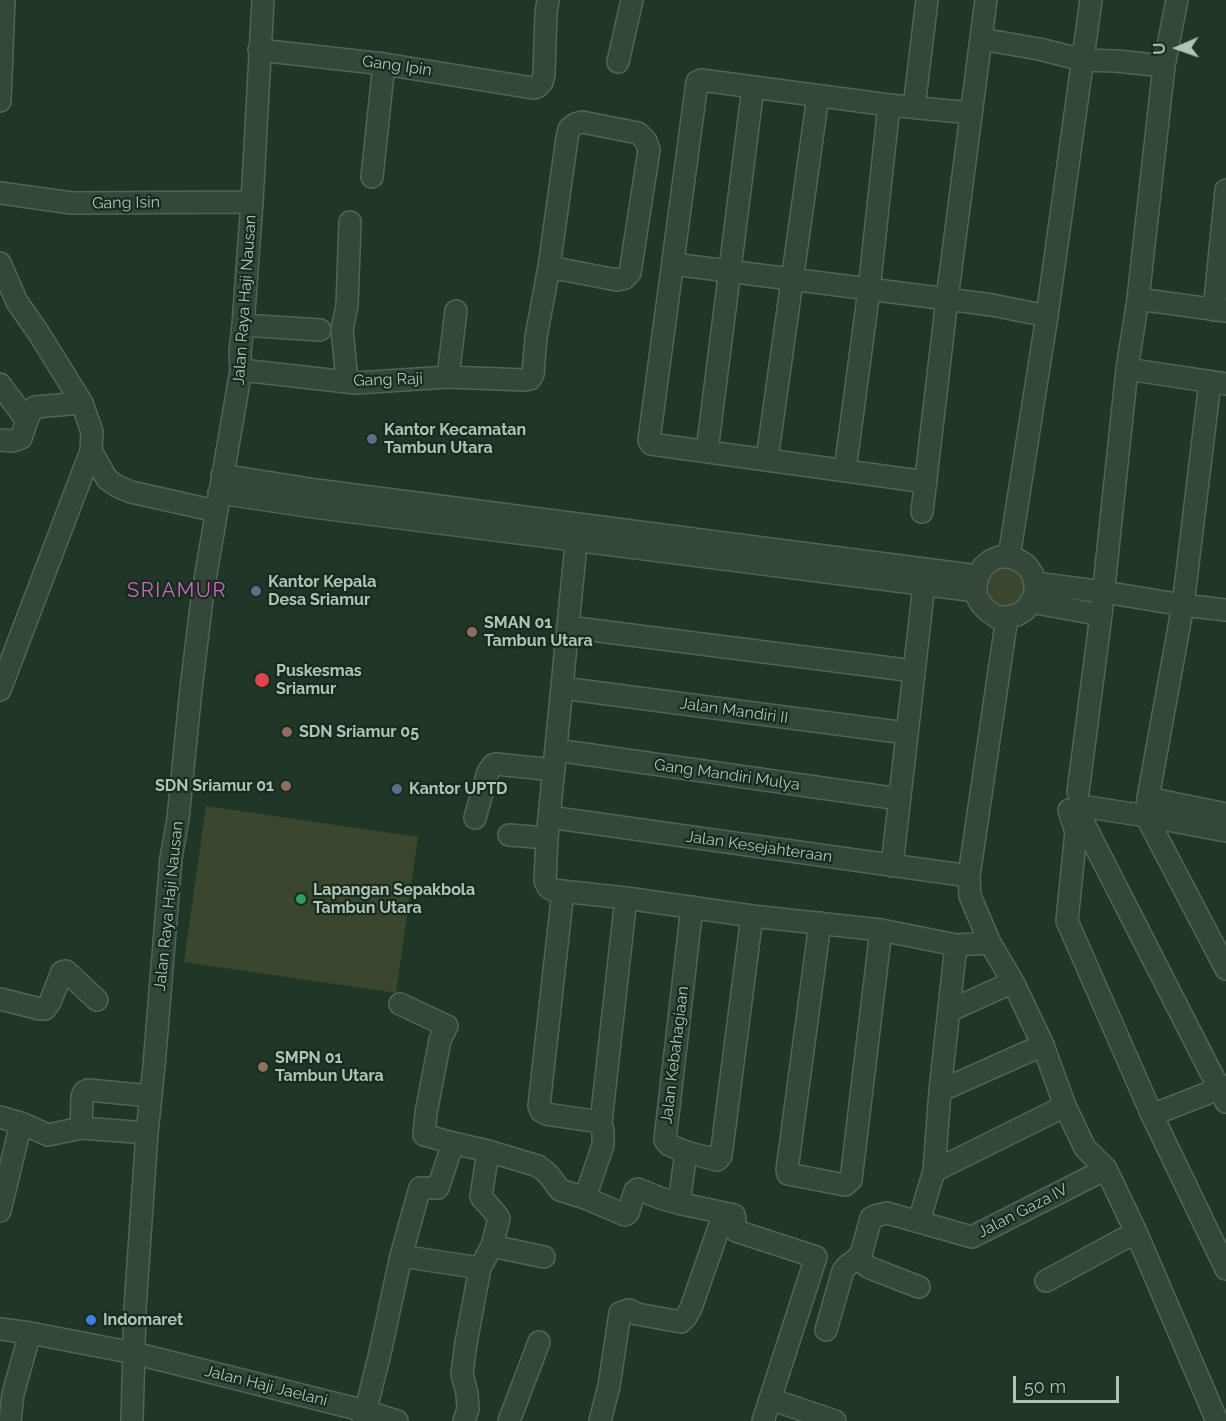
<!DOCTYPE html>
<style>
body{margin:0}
#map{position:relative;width:1226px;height:1421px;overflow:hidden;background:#203626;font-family:Raleway,sans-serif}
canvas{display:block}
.north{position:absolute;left:1148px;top:18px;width:60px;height:60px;-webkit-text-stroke:4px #192b1e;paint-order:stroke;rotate:268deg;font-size:16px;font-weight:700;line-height:24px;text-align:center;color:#aec4b4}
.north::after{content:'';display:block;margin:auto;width:21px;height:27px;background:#aec4b4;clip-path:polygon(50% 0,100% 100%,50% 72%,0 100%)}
.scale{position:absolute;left:1013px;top:1376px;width:106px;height:27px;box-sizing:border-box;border:3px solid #aec4b4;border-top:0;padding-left:8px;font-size:18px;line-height:21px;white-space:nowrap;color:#aec4b4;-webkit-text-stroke:4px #192b1e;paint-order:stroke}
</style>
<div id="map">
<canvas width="1226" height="1421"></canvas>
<div class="north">U</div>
<div class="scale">50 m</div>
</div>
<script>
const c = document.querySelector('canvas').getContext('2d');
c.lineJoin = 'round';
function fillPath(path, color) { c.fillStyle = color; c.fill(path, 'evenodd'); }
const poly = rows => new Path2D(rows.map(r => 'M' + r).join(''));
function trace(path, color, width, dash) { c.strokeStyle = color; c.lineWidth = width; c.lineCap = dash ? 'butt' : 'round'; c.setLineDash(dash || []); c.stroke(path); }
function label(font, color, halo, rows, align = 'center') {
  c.font = font + ' Raleway,sans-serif'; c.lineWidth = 4.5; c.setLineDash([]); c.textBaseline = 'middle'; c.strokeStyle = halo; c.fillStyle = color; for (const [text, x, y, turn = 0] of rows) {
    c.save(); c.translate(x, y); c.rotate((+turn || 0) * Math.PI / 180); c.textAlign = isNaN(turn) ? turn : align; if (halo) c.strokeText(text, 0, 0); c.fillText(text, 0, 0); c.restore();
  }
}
fillPath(poly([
 [990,561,1104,592,1101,615,1031,602,996,617,978,576],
 [206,806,418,837,396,993,184,962]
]), '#3a472e');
const minor = poly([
 [981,39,1039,49,1083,60,1116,61,1164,66],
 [259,50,384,64,533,88,537,87,542,82,544,74,546,13,548,0],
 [618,62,632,0],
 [0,101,4,0],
 [914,107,927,0],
 [372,177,384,64],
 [0,193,72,203,252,202],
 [0,263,17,302,38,332,82,403,92,432,91,451,0,690],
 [673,264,947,299,992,305,1047,316],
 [1138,299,1226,311],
 [1214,310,1226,190],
 [243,325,320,330],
 [1127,369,1226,384],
 [241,370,356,383,448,377,525,380,530,379,533,374,536,337,549,267,567,138,569,129,575,124,582,122,638,133,646,141,649,150,630,273,625,278,617,280,549,267],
 [448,377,456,311],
 [347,381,342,329,347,306,350,222],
 [0,384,27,421],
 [0,440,12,441,21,438,29,415,35,407,82,403],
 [91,451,107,479,117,486,131,492,216,511],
 [707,451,753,87],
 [767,459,818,96],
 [845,470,869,290,889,105],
 [222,475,316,490,978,576],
 [926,482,651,444,649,440,697,82,701,80,889,105,971,113],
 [219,493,313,507,976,591],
 [922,512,947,299,986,0],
 [578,524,547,838,545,881,548,887,552,890,626,898,752,916,881,930,956,945,990,943],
 [999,557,1009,557,1018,560,1026,565,1032,573,1035,583,1035,593,1031,602,1025,610,1017,615,1007,617,996,617,988,611,981,604,976,595,976,585,978,576,983,567,990,561,999,557],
 [1009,557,1047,316,1091,0],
 [1035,583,1104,592,1183,605,1226,610],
 [1031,602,1101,615],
 [1007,617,969,876,970,896,990,943,1013,982,1043,1045,1065,1106,1085,1148,1106,1169,1136,1232,1217,1421],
 [568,627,914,671],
 [562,688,906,733],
 [556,750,899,799],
 [1078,792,1101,615,1127,369,1138,299,1164,66,1177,0],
 [1148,798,1226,814],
 [1088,807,1146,816,1226,831],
 [1069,810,1076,832,1067,921,1152,1115,1226,1269],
 [1079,814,1226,1102],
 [1146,816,1148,798,1183,605,1210,382],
 [1146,816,1226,969],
 [549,817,969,876],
 [475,818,488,772,493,765,496,764,554,770],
 [509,835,547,838],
 [892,866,924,585],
 [563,891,539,1106,541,1111,546,1114,601,1122,626,898],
 [692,907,665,1140,669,1145,686,1152,717,1160,721,1156,752,916],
 [820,923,787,1170,788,1174,845,1185,851,1180,881,930],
 [0,999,40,1009,45,1009,50,1002,62,972,66,971,97,1000],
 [949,1011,1013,982],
 [940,1091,1043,1045],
 [1152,1115,1226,1086],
 [0,1117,21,1123,48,1135,81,1128,147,1133],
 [81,1128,82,1097,84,1092,88,1090,151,1096],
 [453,1143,488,1151,538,1166,548,1174,560,1190,585,1198,625,1215,628,1213,635,1191,638,1189,660,1198,682,1204],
 [686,1152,680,1196,682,1204,734,1215,735,1219,735,1229,736,1231,816,1257,763,1421],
 [934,1171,1065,1106],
 [585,1198,603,1145,603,1131,601,1122],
 [0,1211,21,1123],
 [919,1221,934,1171,940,1091,956,945],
 [492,1246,544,1257],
 [401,1256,480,1268],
 [858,1258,868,1267,875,1270,919,1287],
 [1046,1281,1136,1232],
 [0,1329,30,1333,134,1353,365,1411,397,1421],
 [826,1330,843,1271,847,1266,858,1258,862,1251,871,1218,875,1216,887,1213,972,1237,1106,1169],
 [770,1399,835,1421],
 [10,1421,13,1394,30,1333],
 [132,1421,135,1309,147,1133,154,1066,171,858,178,819,191,689,203,591,241,370,240,352,243,325,252,202,263,0],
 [363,1421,380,1353,401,1256,419,1191,420,1188,438,1188,453,1143,424,1135,426,1113,440,1040,447,1026,400,1004],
 [464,1421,468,1409,467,1393,462,1374,466,1343,480,1268,492,1246,499,1218,491,1208,481,1197,488,1151],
 [509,1421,539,1342],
 [600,1421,609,1386,620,1313,629,1310,637,1314,681,1322,686,1317,691,1308,724,1213]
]);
trace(minor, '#516557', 24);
trace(minor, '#344739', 21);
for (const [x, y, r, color] of [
 [372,439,6,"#5c6f8a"],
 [256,591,6,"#5c6f8a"],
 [472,632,6,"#8d6e63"],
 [262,680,8,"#e0444e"],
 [287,732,6,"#8d6e63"],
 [286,786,6,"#8d6e63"],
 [397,789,6,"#5c6f8a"],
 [301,899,6,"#2e9e5b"],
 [263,1067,6,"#8d6e63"],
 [91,1320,6,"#3f7fe0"]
]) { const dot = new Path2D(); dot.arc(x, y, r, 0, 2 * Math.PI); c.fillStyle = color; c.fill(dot); trace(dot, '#192b1e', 2); }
label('16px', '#aec4b4', '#192b1e', [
 ["Gang Ipin",397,66,8],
 ["Gang Isin",126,203,-1],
 ["Jalan Raya Haji Nausan",245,300,-86],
 ["Gang Raji",388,380,-2],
 ["Jalan Mandiri II",734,711,8],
 ["Gang Mandiri Mulya",727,775,8],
 ["Jalan Kesejahteraan",759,847,8],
 ["Jalan Raya Haji Nausan",169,906,-84],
 ["Jalan Kebahagiaan",675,1055,-83],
 ["Jalan Gaza IV",1023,1211,-27],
 ["Jalan Haji Jaelani",266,1386,14]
]);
label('bold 16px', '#aec4b4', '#192b1e', [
 ["Kantor Kecamatan",384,430],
 ["Tambun Utara",384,448],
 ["Kantor Kepala",268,582],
 ["Desa Sriamur",268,600],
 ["SMAN 01",484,623],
 ["Tambun Utara",484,641],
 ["Puskesmas",276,671],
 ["Sriamur",276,689],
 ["SDN Sriamur 05",299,732],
 ["SDN Sriamur 01",274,786,"right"],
 ["Kantor UPTD",409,789],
 ["Lapangan Sepakbola",313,890],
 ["Tambun Utara",313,908],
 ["SMPN 01",275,1058],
 ["Tambun Utara",275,1076],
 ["Indomaret",103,1320]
], 'left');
c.letterSpacing = '1.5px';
label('20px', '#d165c6', '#192b1e', [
 ["SRIAMUR",177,591]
]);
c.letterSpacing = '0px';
</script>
